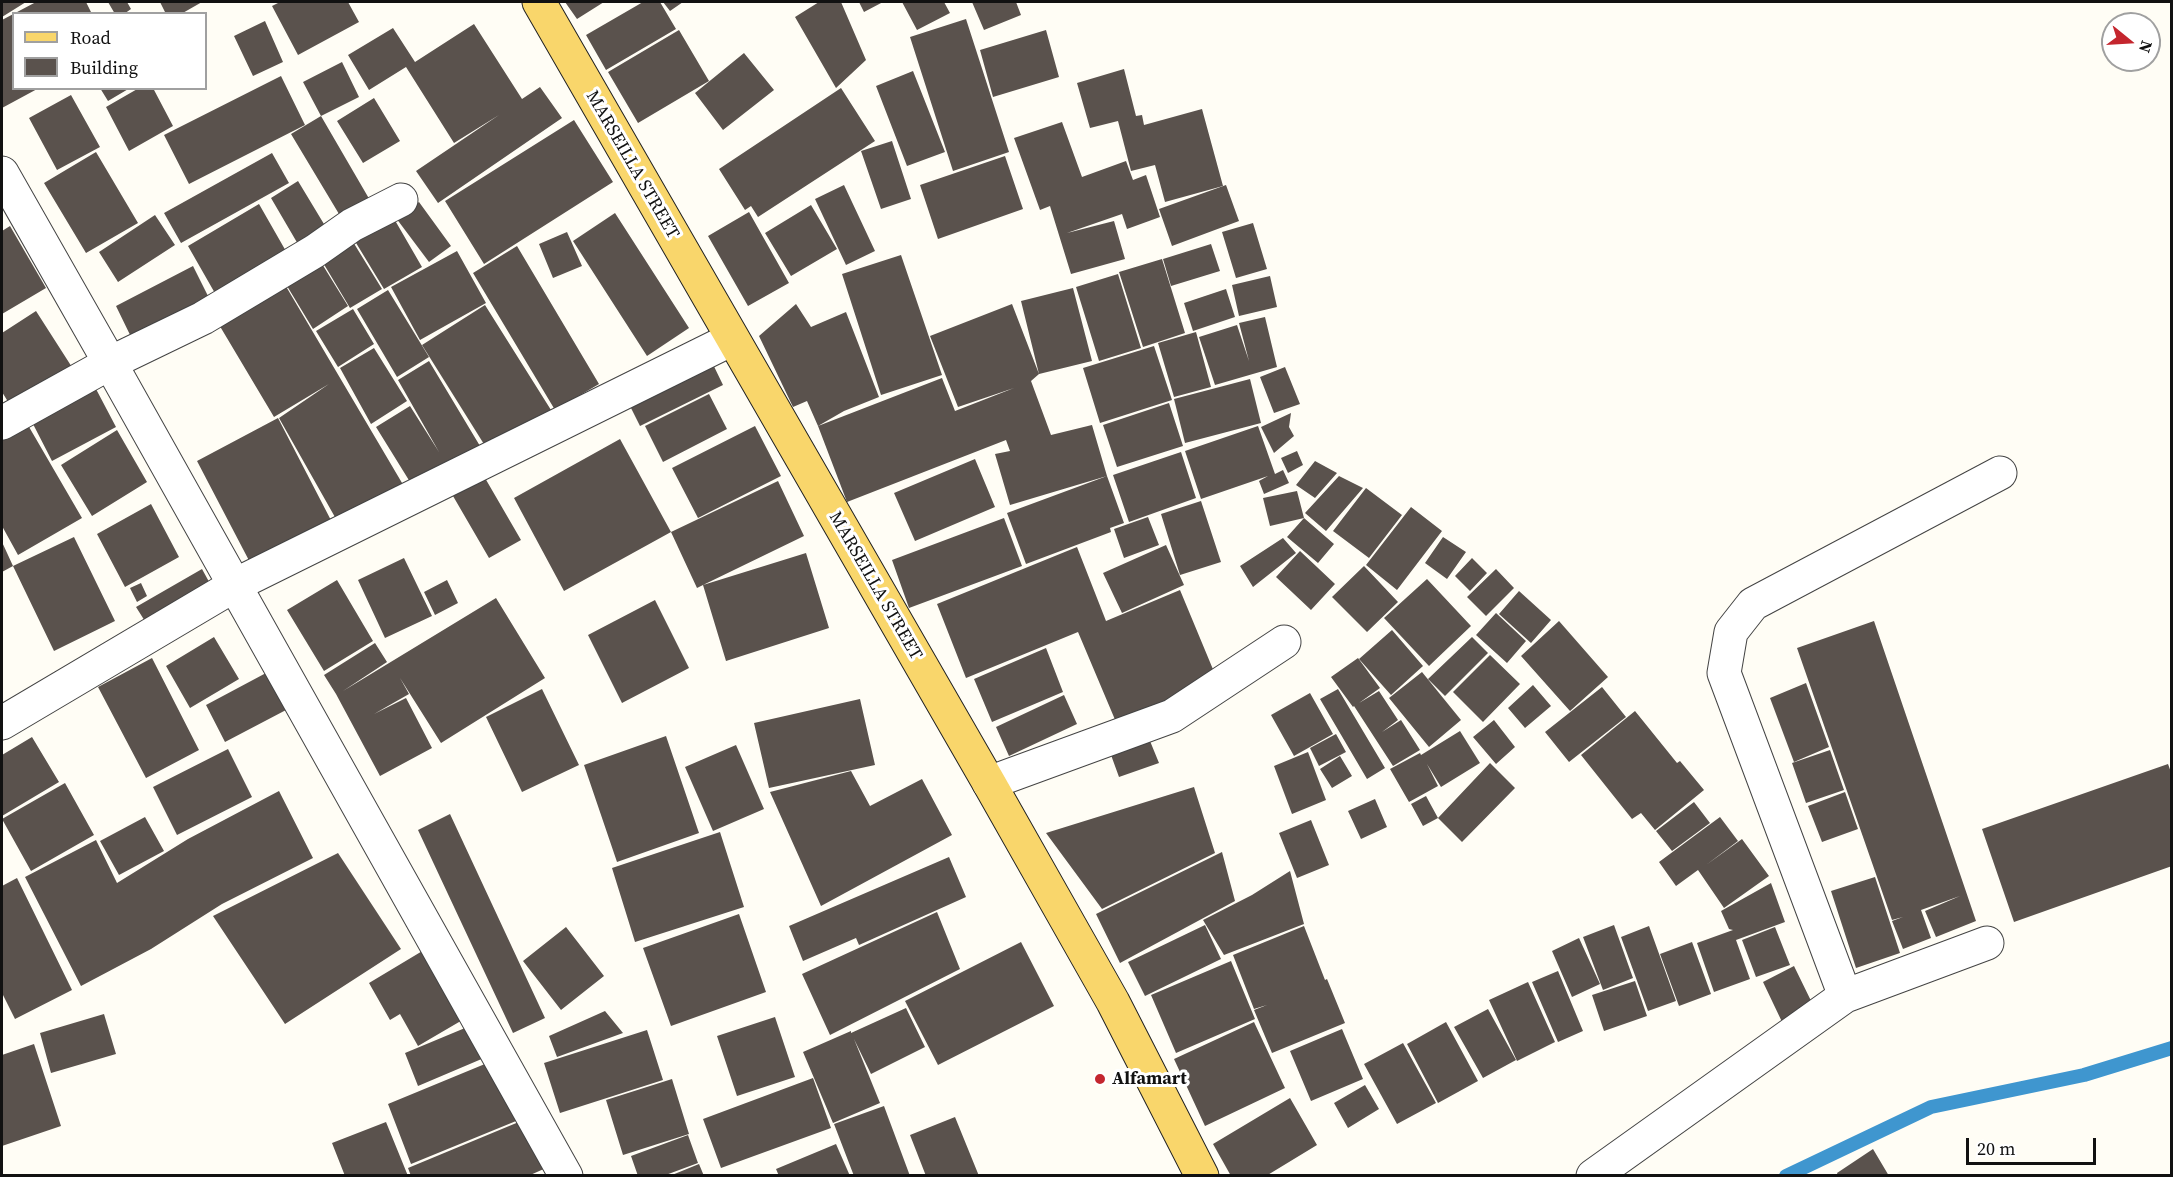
<!DOCTYPE html>
<style>
body{margin:0}
#map{position:relative;width:2173px;height:1177px;overflow:hidden;background:#fffdf5;font-family:"Source Serif 4",serif}
canvas{display:block}
.frame{position:absolute;inset:0;border:3px solid #111;pointer-events:none}
.legend{position:absolute;left:12px;top:12px;width:195px;height:78px;box-sizing:border-box;background:#fff;border:2px solid #a0a0a0;margin:0;padding:8px 10px;list-style:none;font-size:18px;color:#111}
.legend li{display:flex;align-items:center;gap:12px;height:30px}
.legend b{width:30px;border:2px solid #a0a0a0}
.north{position:absolute;left:2101px;top:12px;width:60px;height:60px;box-sizing:border-box;background:#fff;border:2px solid #a0a0a0;border-radius:50%;rotate:108deg;font-size:16px;font-weight:700;line-height:24px;text-align:center;color:#111}
.north::after{content:'';display:block;margin:auto;width:21px;height:27px;background:#c4262e;clip-path:polygon(50% 0,100% 100%,50% 72%,0 100%)}
.scale{position:absolute;left:1966px;top:1138px;width:130px;height:27px;box-sizing:border-box;border:3px solid #111;border-top:0;padding-left:8px;font-size:18px;line-height:21px;white-space:nowrap;color:#111;-webkit-text-stroke:4px #fff;paint-order:stroke}
</style>
<div id="map">
<canvas width="2173" height="1177"></canvas>
<div class="frame"></div>
<ul class="legend">
<li><b style="height:8px;background:#f9d66b"></b>Road</li>
<li><b style="height:16px;background:#5a524d"></b>Building</li>
</ul>
<div class="north">N</div>
<div class="scale">20 m</div>
</div>
<script>
const c = document.querySelector('canvas').getContext('2d');
c.lineJoin = 'round';
const poly = rows => new Path2D(rows.map(r => 'M' + r).join(''));
function trace(path, color, width, dash) { c.strokeStyle = color; c.lineWidth = width; c.lineCap = dash ? 'butt' : 'round'; c.setLineDash(dash || []); c.stroke(path); }
function fillPath(path, color) { c.fillStyle = color; c.fill(path, 'evenodd'); }
function label(font, color, halo, rows, align = 'center') {
  c.font = font + ' "Source Serif 4",serif'; c.lineWidth = 6; c.setLineDash([]); c.textBaseline = 'middle'; c.strokeStyle = halo; c.fillStyle = color; for (const [text, x, y, turn = 0] of rows) {
    c.save(); c.translate(x, y); c.rotate((+turn || 0) * Math.PI / 180); c.textAlign = isNaN(turn) ? turn : align; if (halo) c.strokeText(text, 0, 0); c.fillText(text, 0, 0); c.restore();
  }
}
trace(poly([
 [1786,1176,1931,1107,2084,1075,2172,1048]
]), '#3f96cf', 14);
fillPath(poly([
 [2,2,26,2,2,17],
 [36,2,86,2,92,14,14,14,14,88,39,88,2,108,2,20],
 [108,2,127,2,131,9,124,14,115,14],
 [160,2,202,2,181,14,166,14],
 [280,2,348,2,359,22,298,55,272,6],
 [565,2,604,2,577,19],
 [643,2,660,2,676,29,606,70,586,35],
 [663,2,683,2,670,11],
 [819,2,841,2,866,60,836,88,795,17],
 [859,2,883,2,864,12],
 [902,2,944,2,950,13,917,30],
 [972,2,1016,2,1021,15,984,30],
 [966,19,1009,152,953,171,910,37],
 [265,21,283,62,253,76,234,36],
 [474,24,522,99,540,87,562,118,438,203,416,171,499,115,454,143,406,67,369,90,348,55,393,28,415,62],
 [679,30,709,81,638,123,608,72],
 [1046,30,1059,77,993,97,980,50],
 [744,53,774,90,723,130,695,93],
 [342,62,359,97,321,116,303,82],
 [1124,69,1136,116,1142,115,1144,125,1202,109,1223,186,1165,202,1155,165,1131,171,1118,121,1090,128,1077,83],
 [913,71,945,152,907,166,876,86],
 [281,76,305,125,189,184,164,135],
 [100,88,130,88,108,101],
 [139,88,153,88,173,126,129,151,106,107],
 [841,88,875,141,758,217,751,206,745,210,719,169],
 [71,95,100,147,57,170,29,118],
 [374,98,400,141,363,163,337,121],
 [321,116,371,202,342,219,291,134],
 [574,120,613,182,484,264,445,201],
 [1062,122,1082,177,1126,161,1133,180,1146,175,1160,217,1127,229,1122,214,1067,233,1114,221,1125,259,1071,274,1050,206,1040,210,1014,138],
 [892,141,911,199,881,209,861,151],
 [96,152,138,223,86,253,44,183],
 [272,153,289,183,181,243,164,213],
 [1005,156,1023,209,938,239,920,185],
 [298,181,330,234,302,251,271,198],
 [844,185,875,251,846,265,815,199],
 [1226,185,1239,221,1172,246,1159,209],
 [419,202,451,246,429,262,396,218],
 [259,204,287,253,216,295,188,246],
 [811,205,837,249,791,276,765,233],
 [389,210,422,267,384,289,350,233],
 [749,212,789,283,748,306,708,236],
 [615,213,689,328,647,356,573,241],
 [155,215,175,245,118,282,99,252],
 [1253,223,1267,269,1236,278,1222,232],
 [10,226,46,288,2,314,2,231],
 [567,232,582,266,553,278,539,244],
 [350,237,382,289,350,308,319,256],
 [1211,244,1220,271,1171,286,1163,259],
 [517,246,599,384,555,410,473,273],
 [457,251,486,303,420,340,391,287],
 [901,255,942,375,881,395,842,274],
 [319,259,348,306,313,329,284,281],
 [1162,259,1185,333,1143,347,1119,272],
 [193,266,211,302,133,341,116,306],
 [1118,274,1141,348,1099,361,1076,287],
 [1270,276,1277,307,1239,316,1232,285],
 [284,283,405,488,340,526,279,418,329,384,274,417,218,323],
 [1073,288,1092,361,1039,374,1031,381,1051,435,1092,425,1107,476,1010,505,995,454,1010,451,1006,440,847,502,818,426,942,378,955,411,1014,388,958,407,930,336,1012,304,1039,374,1021,301],
 [1226,289,1235,317,1193,331,1184,303],
 [388,290,429,357,397,377,357,309],
 [796,304,811,327,846,312,879,397,844,411,818,426,807,401,793,407,759,336],
 [485,305,551,410,487,449,422,345],
 [353,309,374,344,338,367,316,331],
 [36,311,77,375,15,413,2,392,2,333],
 [1265,317,1277,367,1215,385,1199,337,1237,325,1249,361,1239,323],
 [1196,332,1211,387,1174,397,1158,343],
 [1154,346,1172,400,1100,423,1083,368],
 [374,348,407,401,371,424,340,368],
 [708,354,723,385,640,426,625,396],
 [429,361,483,451,415,490,376,427,410,406,439,452,398,380],
 [1285,367,1300,404,1274,413,1260,377],
 [1250,379,1261,423,1185,443,1174,399],
 [96,389,116,427,52,461,33,424],
 [709,394,727,429,663,462,645,426],
 [1169,403,1183,446,1117,467,1103,425],
 [1291,413,1289,427,1294,436,1274,453,1261,427],
 [278,418,335,528,255,572,197,461],
 [25,420,82,518,18,555,2,526,2,434],
 [755,426,781,476,698,518,672,468],
 [1258,426,1275,474,1283,470,1289,483,1264,494,1259,481,1268,476,1201,499,1185,451],
 [117,430,147,482,92,516,61,465],
 [620,439,671,532,564,591,514,498],
 [1297,451,1303,465,1288,473,1281,458],
 [1181,452,1196,498,1129,522,1113,475],
 [975,459,995,507,915,541,894,493],
 [1315,461,1337,473,1315,498,1296,485],
 [1107,476,1124,523,1110,528,1111,532,1026,564,1007,513],
 [1339,476,1363,488,1326,531,1305,513],
 [485,478,521,540,489,558,453,496],
 [778,481,804,536,703,585,806,553,829,628,726,661,703,585,697,588,671,532],
 [1366,488,1402,515,1369,558,1333,531],
 [1297,491,1304,518,1270,526,1263,498],
 [1201,501,1221,562,1180,575,1161,514],
 [151,504,179,557,125,587,97,534],
 [1411,507,1442,531,1397,590,1366,565],
 [1148,517,1159,545,1124,558,1114,529],
 [1004,518,1022,566,909,608,892,560],
 [1304,518,1334,544,1318,563,1287,537],
 [74,537,115,621,54,651,13,566],
 [1443,537,1466,552,1447,579,1425,563],
 [1283,538,1296,553,1253,587,1240,566],
 [2,542,13,566,2,572],
 [1166,545,1184,585,1122,613,1103,573],
 [1077,547,1106,621,1180,590,1217,679,1116,722,1078,632,966,678,937,604],
 [1300,551,1335,584,1311,610,1276,577],
 [404,558,432,616,385,638,358,580],
 [1472,558,1487,573,1470,591,1455,576],
 [1364,566,1398,602,1367,632,1332,597],
 [202,569,213,589,148,626,136,607],
 [1496,569,1514,588,1486,616,1467,597],
 [1427,579,1471,626,1429,666,1384,618],
 [337,580,373,641,324,671,287,610],
 [447,580,458,603,435,615,424,592],
 [141,583,147,596,137,602,130,588],
 [1519,591,1551,620,1531,643,1499,614],
 [496,598,545,678,441,743,400,678,409,694,374,714,406,698,432,748,380,776,336,694,324,675,375,643,387,662,343,691],
 [655,600,689,668,622,703,588,635],
 [1496,613,1526,641,1507,663,1476,635],
 [1559,621,1608,677,1570,711,1521,656],
 [1874,621,1976,921,1936,937,1925,911,1960,896,1921,910,1931,938,1903,949,1892,921,1903,917,1892,920,1797,648],
 [1392,630,1423,666,1391,695,1359,659],
 [214,637,239,679,190,708,166,666],
 [1472,637,1488,653,1445,696,1428,679],
 [1046,648,1063,692,992,722,974,679],
 [1490,655,1520,684,1483,722,1453,692],
 [152,658,199,750,146,778,98,687],
 [1358,658,1380,688,1359,703,1379,691,1398,720,1382,732,1401,720,1420,750,1393,766,1354,706,1353,707,1331,677],
 [1422,672,1461,720,1429,747,1389,698],
 [266,673,286,710,225,742,206,705],
 [1806,683,1829,747,1794,762,1770,698],
 [1533,685,1551,706,1525,728,1508,708],
 [1602,687,1626,717,1569,762,1545,732],
 [542,689,579,765,522,792,486,717],
 [1338,689,1385,768,1367,779,1320,699],
 [1310,693,1333,734,1294,756,1271,715],
 [1064,695,1077,724,1009,756,996,727],
 [860,699,875,765,769,788,754,723],
 [1635,711,1677,763,1680,761,1704,790,1655,830,1641,813,1632,819,1581,755],
 [1494,720,1515,747,1496,764,1473,737],
 [1460,731,1480,763,1441,787,1427,764,1438,786,1409,802,1390,769,1420,753,1421,755],
 [1336,734,1346,752,1319,766,1310,748],
 [666,736,699,833,617,862,584,765],
 [32,737,59,782,2,816,2,755],
 [1150,741,1159,763,1119,777,1111,755],
 [736,745,764,809,713,831,685,767],
 [228,749,252,797,177,835,153,787],
 [1830,750,1844,790,1806,803,1792,763],
 [1308,752,1326,800,1292,814,1274,766],
 [1340,756,1352,776,1332,788,1320,769],
 [1490,763,1515,788,1462,842,1438,818,1423,826,1411,804,1426,796,1438,818],
 [2168,764,2172,775,2172,866,2014,922,1982,829],
 [851,771,870,806,922,779,952,835,821,906,770,792],
 [65,783,94,835,31,871,2,819],
 [1194,787,1215,853,1102,909,1046,833],
 [279,791,313,858,222,904,151,949,81,986,25,877,96,840,117,883,188,839],
 [1845,792,1858,829,1822,842,1808,806],
 [1375,799,1387,827,1361,839,1348,811],
 [1694,802,1710,823,1672,851,1656,831],
 [450,814,545,1018,513,1033,418,830],
 [145,817,164,851,119,875,100,841],
 [1720,817,1738,841,1706,865,1742,839,1769,876,1724,908,1698,870,1676,886,1659,862],
 [1311,820,1329,865,1297,878,1279,833],
 [720,832,744,907,635,942,612,868],
 [1222,852,1235,901,1120,963,1096,914],
 [338,853,401,949,285,1024,213,916],
 [949,857,966,897,859,945,856,938,803,961,789,926],
 [1290,871,1304,924,1224,955,1203,920,1252,895],
 [1875,877,1900,953,1856,968,1831,891],
 [17,878,72,990,15,1019,2,993,2,886],
 [1771,883,1785,922,1736,940,1750,979,1714,992,1697,943,1733,930,1729,929,1721,911],
 [937,912,960,969,830,1035,802,974],
 [739,914,766,992,671,1026,643,948],
 [1205,925,1221,959,1145,996,1128,962],
 [1614,925,1633,978,1603,990,1583,937],
 [1304,926,1325,980,1327,979,1345,1023,1272,1053,1254,1010,1267,1005,1254,1009,1233,955],
 [1649,926,1676,1001,1648,1011,1621,937],
 [566,927,604,976,561,1010,523,961],
 [1775,927,1790,965,1756,977,1742,940],
 [1579,938,1600,984,1572,997,1552,951],
 [1021,942,1054,1006,938,1065,905,1001],
 [1692,942,1711,994,1679,1006,1660,954],
 [434,944,471,1015,418,1046,400,1014,390,1020,369,983],
 [1231,961,1255,1019,1176,1053,1151,995],
 [1794,966,1815,1009,1783,1024,1763,982],
 [1558,971,1583,1031,1558,1042,1532,982],
 [1635,981,1647,1016,1604,1031,1592,995],
 [1528,982,1555,1042,1517,1061,1489,1000],
 [906,1008,925,1047,871,1074,854,1039,880,1103,833,1123,803,1052,851,1031,851,1033],
 [1488,1009,1516,1060,1483,1078,1454,1027],
 [605,1011,623,1033,557,1057,549,1036],
 [104,1014,116,1054,51,1073,40,1033],
 [775,1017,795,1077,737,1096,717,1036],
 [1254,1022,1285,1088,1205,1126,1174,1059],
 [1446,1022,1478,1081,1438,1103,1407,1044],
 [477,1023,491,1055,418,1086,405,1053],
 [1342,1029,1363,1079,1311,1101,1290,1051],
 [647,1030,663,1080,560,1113,544,1063],
 [1403,1043,1436,1103,1397,1124,1364,1064],
 [34,1044,61,1126,2,1146,2,1055],
 [497,1059,521,1119,411,1164,388,1104],
 [813,1078,831,1128,721,1168,703,1119],
 [672,1079,689,1134,623,1155,606,1100],
 [1365,1085,1379,1109,1348,1128,1334,1103],
 [1290,1098,1317,1145,1266,1176,1231,1176,1213,1144],
 [884,1106,910,1176,854,1176,834,1124],
 [955,1117,979,1176,926,1176,910,1135],
 [526,1119,546,1168,528,1176,411,1176,408,1168],
 [386,1122,408,1176,345,1176,332,1143],
 [688,1135,698,1163,663,1176,638,1176,631,1156],
 [836,1144,850,1176,779,1176,776,1169],
 [1873,1149,1889,1176,1838,1176,1837,1173],
 [699,1164,704,1176,672,1176,672,1175]
]), '#5a524d');
const minor = poly([
 [2,173,110,363,566,1176],
 [2,423,110,363,203,318,315,251,352,225,401,200],
 [2,723,235,585,732,339],
 [989,783,1172,716,1284,642],
 [1845,996,1987,943],
 [1593,1176,1845,996,1724,673,1731,632,1753,604,2000,473]
]);
const major = poly([
 [539,2,989,783,1113,1002,1202,1176]
]);
trace(minor, '#444', 35);
trace(major, '#222', 35);
trace(minor, '#fff', 33);
trace(major, '#f9d66b', 33);
for (const [x, y, r, color] of [
 [1100,1079,6,"#c4262e"]
]) { const dot = new Path2D(); dot.arc(x, y, r, 0, 2 * Math.PI); c.fillStyle = color; c.fill(dot); trace(dot, '#fff', 2); }
label('18px', '#111', '#fff', [
 ["MARSEILLA STREET",632,165,60],
 ["MARSEILLA STREET",875,586,60]
]);
label('bold 18px', '#111', '#fff', [
 ["Alfamart",1112,1079]
], 'left');
</script>
